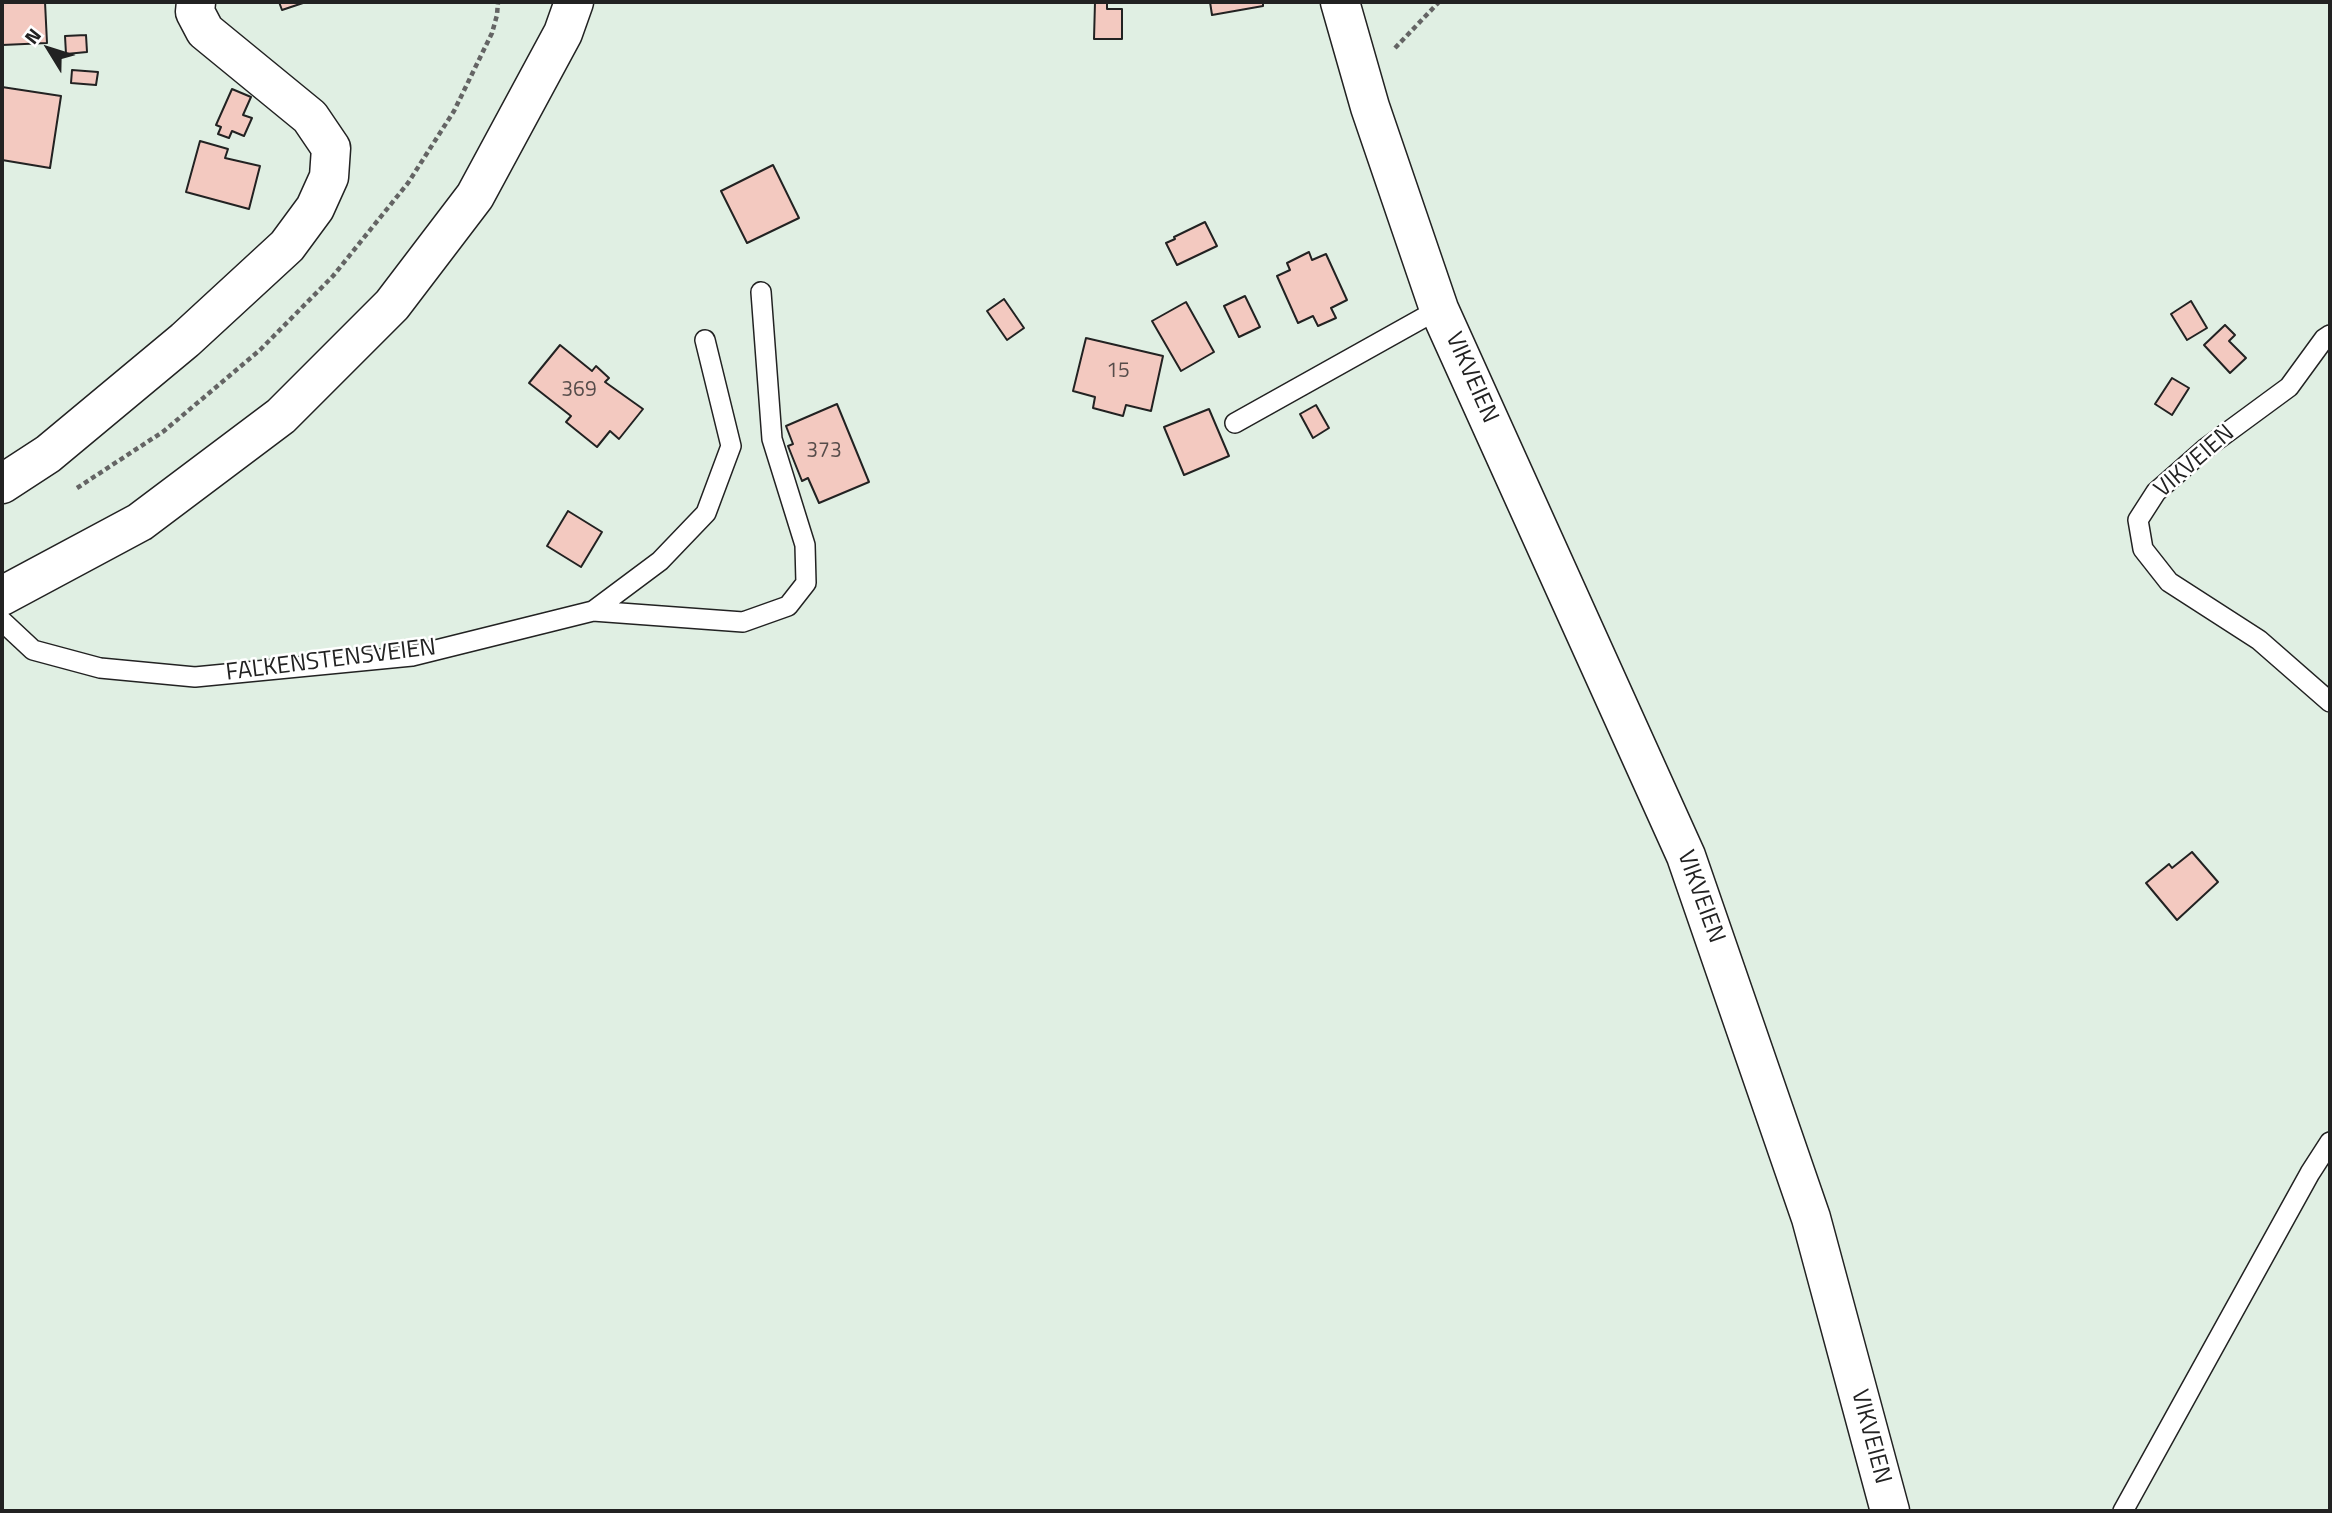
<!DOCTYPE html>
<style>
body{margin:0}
#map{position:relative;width:2332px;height:1513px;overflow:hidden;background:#fff;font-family:"Titillium Web",sans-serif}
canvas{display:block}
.frame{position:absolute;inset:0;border:4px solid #222;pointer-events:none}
.north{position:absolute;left:14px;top:14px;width:70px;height:70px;-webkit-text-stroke:5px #fff;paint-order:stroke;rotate:308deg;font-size:19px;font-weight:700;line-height:28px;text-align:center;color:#222}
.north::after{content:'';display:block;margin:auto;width:24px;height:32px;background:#222;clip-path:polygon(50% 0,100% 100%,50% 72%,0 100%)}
</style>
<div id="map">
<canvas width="2332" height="1513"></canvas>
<div class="frame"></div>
<div class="north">N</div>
</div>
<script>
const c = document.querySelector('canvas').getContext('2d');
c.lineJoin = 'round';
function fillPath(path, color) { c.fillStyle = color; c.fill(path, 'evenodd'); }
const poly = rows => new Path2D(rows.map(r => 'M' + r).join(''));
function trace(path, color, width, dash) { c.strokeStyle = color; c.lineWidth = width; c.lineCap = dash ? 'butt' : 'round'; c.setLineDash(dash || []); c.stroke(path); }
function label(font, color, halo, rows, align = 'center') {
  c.font = font + ' "Titillium Web",sans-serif'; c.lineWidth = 5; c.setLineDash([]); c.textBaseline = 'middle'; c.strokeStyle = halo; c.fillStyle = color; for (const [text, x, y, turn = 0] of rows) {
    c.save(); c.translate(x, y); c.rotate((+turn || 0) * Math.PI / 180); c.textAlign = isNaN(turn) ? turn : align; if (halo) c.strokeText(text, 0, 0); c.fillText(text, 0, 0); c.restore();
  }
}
const green = poly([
 [2,2,2330,2,2330,1511,2,1511,2,2]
]);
fillPath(green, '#e0efe3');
trace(green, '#6f6f6f', 2);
const building = poly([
 [2,2,45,2,47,43,2,45,2,2],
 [279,2,306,2,282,10,279,2],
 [1095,2,1107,2,1107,9,1122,9,1122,39,1094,39,1095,2],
 [1210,2,1263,2,1263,6,1212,15,1210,2],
 [86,35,87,52,66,54,65,36,86,35],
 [72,70,98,72,96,85,71,83,72,70],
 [2,87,61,96,50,168,2,160,2,87],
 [232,89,251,97,243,115,252,118,244,136,232,131,229,138,218,134,221,127,216,125,232,89],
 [200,141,228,149,225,158,260,166,249,209,186,192,200,141],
 [773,165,799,218,747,243,721,191,773,165],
 [1205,222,1217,246,1177,265,1166,243,1175,239,1174,237,1205,222],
 [1309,252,1312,260,1326,254,1347,300,1331,308,1336,318,1318,326,1313,316,1298,323,1277,276,1290,270,1287,263,1309,252],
 [1245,296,1260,327,1239,337,1224,306,1245,296],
 [1004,299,1024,328,1007,340,987,311,1004,299],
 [2191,301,2207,328,2187,340,2171,314,2191,301],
 [1186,302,1214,352,1181,371,1152,321,1186,302],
 [2225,325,2235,335,2229,341,2246,358,2230,373,2204,345,2225,325],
 [1086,338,1163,356,1151,411,1126,405,1123,416,1093,408,1095,397,1073,391,1086,338],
 [560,345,592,371,596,366,609,378,605,382,643,409,619,439,610,431,597,447,566,422,571,416,529,383,560,345],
 [2172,378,2189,388,2172,415,2155,404,2172,378],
 [837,404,869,482,819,503,808,478,802,481,788,446,793,444,786,426,837,404],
 [1316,405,1329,428,1313,438,1300,414,1316,405],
 [1209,409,1229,456,1184,475,1164,427,1209,409],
 [568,511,602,532,581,567,547,546,568,511],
 [2192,852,2218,882,2177,920,2146,883,2169,864,2172,868,2192,852]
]);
fillPath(building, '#f3c9c0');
trace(building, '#222', 2);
const lane = poly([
 [2330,335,2324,339,2289,387,2206,448,2156,492,2138,520,2143,549,2169,582,2259,640,2330,702],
 [1235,423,1439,309],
 [593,611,743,622,788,606,806,583,805,545,772,439,761,292],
 [2,621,33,650,100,668,195,677,412,656,593,611,660,561,706,513,731,446,705,340],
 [2123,1511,2310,1173,2330,1142]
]);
const street = poly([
 [2,484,48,454,185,340,287,246,315,208,329,177,331,148,310,117,205,31,195,12,196,2]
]);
const secondary = poly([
 [1340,2,1370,107,1439,309,1686,856,1811,1218,1890,1511]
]);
const primary = poly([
 [2,596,140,522,281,416,392,305,475,196,563,33,574,2]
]);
trace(lane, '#222', 22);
trace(street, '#222', 41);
trace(secondary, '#222', 41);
trace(primary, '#222', 41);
trace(poly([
 [1395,48,1439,2],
 [77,488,164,431,260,350,333,276,408,183,454,111,492,33,497,15,498,2]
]), '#646464', 4.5, [5, 3.5]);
trace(lane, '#fff', 19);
trace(street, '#fff', 38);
trace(secondary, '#fff', 38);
trace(primary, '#fff', 38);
label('21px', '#564c4a', null, [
 ["15",1118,372],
 ["369",579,391],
 ["373",824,452]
]);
label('24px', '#222', '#fff', [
 ["VIKVEIEN",1471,378,66],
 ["VIKVEIEN",2195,462,-41],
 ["FALKENSTENSVEIEN",331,661,-7],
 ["VIKVEIEN",1700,897,70],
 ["VIKVEIEN",1870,1437,75]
]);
</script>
